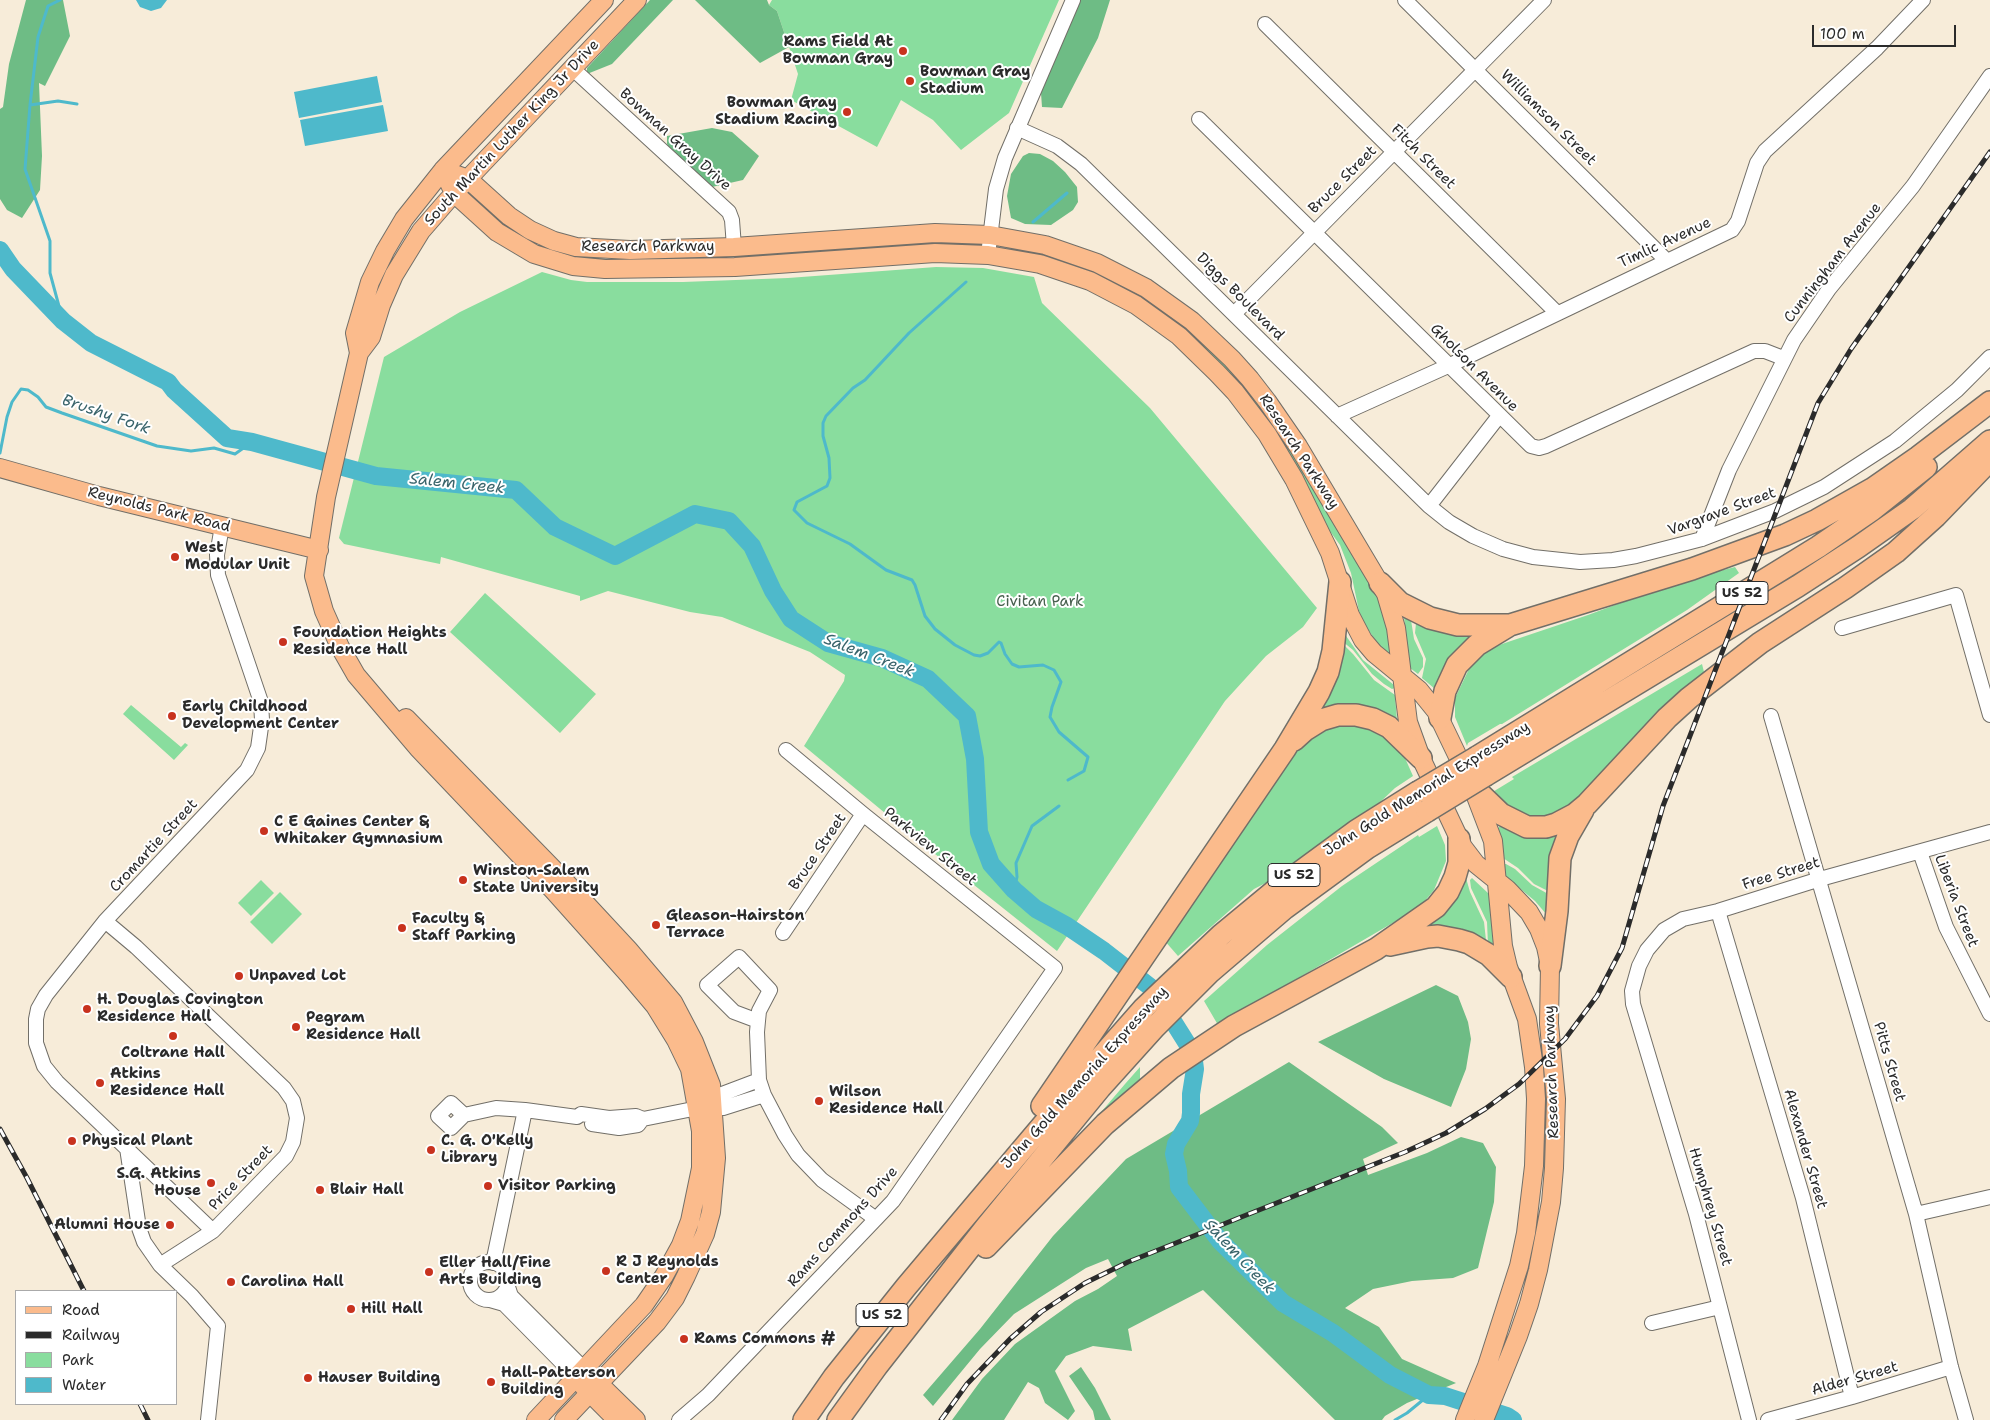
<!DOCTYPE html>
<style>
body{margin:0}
#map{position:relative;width:1990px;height:1420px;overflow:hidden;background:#f7ecd9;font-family:"Shantell Sans",sans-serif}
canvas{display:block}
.legend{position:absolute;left:15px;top:1290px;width:162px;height:115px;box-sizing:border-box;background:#fff;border:1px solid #aaa;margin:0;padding:6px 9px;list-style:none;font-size:15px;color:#2b2b2b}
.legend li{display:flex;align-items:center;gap:10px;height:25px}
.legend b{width:25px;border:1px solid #aaa}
.scale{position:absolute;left:1812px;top:25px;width:144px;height:22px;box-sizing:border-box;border:2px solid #2b2b2b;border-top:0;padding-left:6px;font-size:15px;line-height:18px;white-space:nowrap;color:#2b2b2b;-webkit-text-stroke:4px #fff;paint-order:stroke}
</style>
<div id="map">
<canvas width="1990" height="1420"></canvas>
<ul class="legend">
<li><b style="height:6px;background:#fbbb8c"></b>Road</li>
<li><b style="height:6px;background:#2b2b2b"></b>Railway</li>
<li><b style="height:14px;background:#89dd9e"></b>Park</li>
<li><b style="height:14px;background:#4eb9cb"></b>Water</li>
</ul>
<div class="scale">100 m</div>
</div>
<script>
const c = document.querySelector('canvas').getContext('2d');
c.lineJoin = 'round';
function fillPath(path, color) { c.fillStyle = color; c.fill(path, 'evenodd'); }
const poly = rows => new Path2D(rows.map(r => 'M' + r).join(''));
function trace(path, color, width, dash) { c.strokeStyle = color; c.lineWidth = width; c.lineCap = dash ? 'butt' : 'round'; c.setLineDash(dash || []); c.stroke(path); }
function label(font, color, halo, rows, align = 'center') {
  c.font = font + ' "Shantell Sans",sans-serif'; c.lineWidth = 4; c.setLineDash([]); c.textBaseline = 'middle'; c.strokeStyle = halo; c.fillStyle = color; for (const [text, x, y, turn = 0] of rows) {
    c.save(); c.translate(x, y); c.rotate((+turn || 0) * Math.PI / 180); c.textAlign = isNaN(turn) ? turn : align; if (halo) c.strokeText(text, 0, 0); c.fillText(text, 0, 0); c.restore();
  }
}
fillPath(poly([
 [772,0,1059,0,1009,113,961,150,933,120,901,100,877,147,791,100,798,74,777,11,769,5],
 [936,267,983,268,1034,277,1042,303,1150,408,1317,608,1303,627,1266,656,1225,701,1057,951,920,842,804,746,844,681,845,675,810,652,722,617,690,612,608,591,580,601,580,596,441,557,440,564,344,544,339,538,384,357,460,312,542,272,571,280,587,282,683,282,788,278],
 [1128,291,1147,298,1181,321,1242,381,1290,445,1376,592,1385,616,1391,655,1378,644,1365,625,1359,611,1351,573,1340,545,1324,523,1288,459],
 [1735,567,1739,573,1687,610,1502,724,1500,724,1468,743,1467,746,1455,717,1455,698,1469,669,1484,652,1502,644,1588,615,1677,582],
 [485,593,596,694,560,733,450,632],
 [1404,617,1411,620,1414,639,1423,658,1423,667,1418,674,1410,668],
 [1416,623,1433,630,1454,634,1469,635,1472,638,1435,689,1422,678,1426,659,1415,633],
 [1344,633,1363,660,1394,685,1395,688,1392,689,1384,684,1372,674,1353,650,1342,641],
 [1344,645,1353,654,1374,680,1395,695,1397,721,1315,709],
 [1702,664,1704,672,1652,718,1628,748,1566,812,1527,821,1491,793,1514,779,1512,777],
 [131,705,181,747,185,743,188,745,174,760,123,714],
 [1367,723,1393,743,1396,749,1405,758,1413,776,1395,788,1376,806,1279,876,1254,889,1178,956,1164,940,1293,752,1321,726],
 [1501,825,1560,829,1550,888,1546,890,1534,884,1518,868,1503,858,1498,828],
 [1437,826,1445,845,1446,861,1434,890,1420,907,1218,1025,1204,1001,1267,945,1342,886,1418,835,1419,837],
 [1503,864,1506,864,1515,869,1532,885,1550,895,1547,915,1535,901,1505,876],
 [1467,874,1466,878,1470,892,1484,922,1486,940,1482,942,1428,926],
 [1472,878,1489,894,1494,947,1488,945,1487,922,1471,888,1470,880],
 [261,880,274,893,251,916,238,903],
 [280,892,302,914,272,944,250,922],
 [1140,1067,1140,1081,1091,1124,1125,1084]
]), '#89dd9e');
fillPath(poly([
 [26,0,63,0,70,36,45,86,39,83,42,156,40,190,22,218,7,210,0,199,0,109,3,107,9,64],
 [650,0,673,0,612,64,587,74,587,68],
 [695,0,767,0,769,5,777,11,789,47,760,63],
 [1080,0,1110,0,1098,38,1062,108,1042,107,1041,93],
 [712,128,732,132,759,156,743,180,712,187,671,151,667,144,667,136],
 [1029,153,1040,154,1053,161,1065,172,1077,187,1078,202,1073,210,1051,225,1025,224,1011,218,1007,196,1011,174,1023,156],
 [1436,985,1458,996,1468,1022,1471,1039,1466,1069,1451,1107,1384,1079,1318,1042],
 [1289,1062,1382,1127,1398,1143,1363,1159,1368,1175,1427,1153,1461,1137,1483,1143,1496,1167,1494,1202,1478,1268,1453,1278,1412,1281,1373,1289,1345,1308,1379,1327,1402,1359,1456,1383,1407,1403,1385,1416,1382,1420,1335,1420,1203,1290,1128,1329,1132,1351,1093,1346,1066,1356,1055,1371,1075,1411,1068,1420,1045,1403,1039,1388,1028,1382,1004,1420,952,1420,982,1379,1015,1344,1075,1301,1098,1289,1117,1276,1108,1259,1086,1268,1014,1314,980,1349,933,1406,923,1395,980,1329,1053,1236,1126,1159],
 [1081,1367,1095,1388,1111,1420,1095,1420,1093,1411,1069,1376]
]), '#6ebc85');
fillPath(poly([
 [136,0,167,0,161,8,151,11,140,7],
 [377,76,382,102,299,118,294,92],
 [383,105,388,131,305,146,300,120]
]), '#4eb9cb');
trace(poly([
 [30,105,38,37,48,6,60,0],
 [1033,222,1067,193],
 [966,282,909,333,865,380,853,388,826,416,823,423,823,436,829,458,830,478,827,486,797,502,794,510,807,523,850,544,886,570,912,580,915,585,925,616,935,629,955,645,974,655,980,656,988,653,999,642,1001,643,1005,654,1012,664,1019,667,1043,665,1054,670,1061,682,1052,707,1050,717,1059,732,1088,757,1084,771,1068,780],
 [63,321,50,273,50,241,25,169,30,105,58,101,77,104],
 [0,453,7,417,12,402,21,389,28,390,38,397,46,407,62,413,157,446,191,451,214,448,235,454,252,442],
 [1014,890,1017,877,1016,863,1032,826,1059,806],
 [1395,1420,1407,1413,1429,1395]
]), '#4eb9cb', 3);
trace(poly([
 [0,250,13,269,63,321,91,343,168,382,174,390,227,438,252,442,376,476,516,490,555,527,615,556,695,514,729,521,752,546,773,591,791,619,828,643,882,658,928,679,967,716,975,759,979,832,991,864,1014,890,1036,909,1067,926,1104,951,1149,986,1154,991,1193,1053,1195,1069,1191,1094,1191,1113,1190,1121,1176,1144,1174,1154,1178,1171,1179,1187,1220,1241,1283,1303,1333,1333,1390,1375,1429,1395,1445,1396,1507,1416,1513,1420]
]), '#4eb9cb', 18);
const minor = poly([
 [1405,0,1666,260],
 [1265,24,1557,313],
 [572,68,729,212,732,220,734,247],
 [1199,119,1531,446,1539,448,1546,446,1754,351,1765,351,1783,358],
 [1017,128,1057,146,1081,164,1429,506,1449,522,1473,536,1503,549,1533,557,1580,562,1613,560,1636,556,1702,539,1775,511,1824,487,1895,441,1957,390,1990,357],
 [988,255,996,189,1005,158,1073,0],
 [1234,314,1544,0],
 [1337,416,1448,366,1732,230,1738,221,1757,163,1765,151,1877,48,1923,0],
 [1429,506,1499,416],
 [1702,539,1729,470,1794,340,1829,289,1913,186,1990,76],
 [1842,628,1956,595,1990,715],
 [1771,716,1916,1214,1951,1367,1966,1420],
 [1920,852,1946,927,1990,1014],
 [1718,911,1803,1198,1852,1397],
 [105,921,136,947,284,1088,293,1101,297,1118,293,1142,286,1156,213,1231,160,1265],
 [783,933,863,814],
 [758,1021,734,1012,707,985,739,957,770,990,759,1011,758,1021,757,1032,759,1080,764,1095,785,1135,798,1155,822,1180,876,1219],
 [713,1105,722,1094,759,1080],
 [464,1115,451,1103,438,1116,451,1128,464,1115,496,1108,525,1110,577,1117,581,1114,609,1118,636,1116,643,1119,713,1105,723,1108,764,1095],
 [592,1124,619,1128,638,1125,641,1121],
 [127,1148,139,1228,144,1242,160,1265,192,1296,218,1326,208,1420],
 [1916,1214,1990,1197],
 [213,1231,57,1082,44,1066,36,1043,36,1019,38,1009,46,995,105,921,247,770,258,748,262,720,261,702,218,575,217,555,222,526],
 '470 1281a19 19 0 1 1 38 0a19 19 0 1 1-38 0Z',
 [493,1263,525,1110],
 [508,1287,511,1296,584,1369],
 [490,1300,504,1304,577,1378],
 [1652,1323,1720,1307],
 [679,1420,708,1395,893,1201,1055,968,863,814,786,750],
 [1749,1420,1696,1214,1633,1004,1632,991,1639,966,1647,950,1664,930,1683,919,1718,911,1820,879,1990,832],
 [1768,1420,1852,1397,1951,1367]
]);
const major = poly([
 [443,170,468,179,509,216,530,230,554,241,576,247,630,250,734,247,935,233,990,235,1045,245,1097,263,1146,288,1192,321,1232,359,1250,379,1267,401,1298,446,1386,594,1396,628,1408,722,1421,758,1463,847,1476,864,1507,889,1529,912,1539,929,1546,947,1550,966,1549,1024,1556,1099,1554,1168,1551,1202,1538,1270,1529,1304,1518,1336,1484,1420],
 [443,170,454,193,497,232,534,254,573,266,605,269,735,267,935,253,988,255,1040,264,1090,281,1136,305,1179,336,1217,373,1235,392,1267,434,1294,479,1330,553,1350,615,1363,640,1374,653,1419,690,1436,711,1472,786,1493,841,1503,946,1508,967,1527,1019,1534,1067,1536,1099,1534,1166,1526,1233,1519,1266,1487,1366,1465,1420],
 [359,353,371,337,381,305,394,275,421,231,447,201,637,0],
 [0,468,99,496,319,550],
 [406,718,563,879,628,949,673,1002,694,1042,711,1085,716,1158,711,1212,705,1234,686,1276,675,1298,657,1322,564,1420],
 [592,1377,636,1420],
 [583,1386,617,1420],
 [536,1420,644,1305,664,1276,681,1245,690,1221,701,1168,701,1131,690,1069,676,1040,655,1006,628,974,553,890,418,748,356,675,340,647,324,611,314,576,326,497,359,353,355,333,370,282,385,251,404,219,443,170,604,0]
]);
const highway = poly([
 [1380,583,1400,603,1430,618,1458,625,1510,625],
 [1440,718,1445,691,1457,665,1477,645,1510,625,1692,569,1785,535,1817,520,1872,489,1918,457,1990,402],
 [1294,740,1305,730,1321,720,1338,715,1356,715,1373,719,1389,727,1421,758],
 [1477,757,1818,547,1872,510,1926,467],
 [1486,775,1798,586,1858,547,1912,509,1990,441],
 [1472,786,1501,814,1527,827,1546,827,1556,824,1575,814,1587,804,1667,718,1689,698,1760,643,1845,588,1896,552,1936,516,1990,460],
 [1390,945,1427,937,1438,936,1459,940,1469,943,1489,955,1511,977],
 [1550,966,1557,911,1560,858,1568,836,1583,810],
 [1042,1106,1285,749,1319,692,1328,672,1333,651,1340,582],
 [986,1247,1105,1124,1171,1068,1234,1026,1376,949,1436,907,1448,892,1455,877,1459,863,1459,839],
 [804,1420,834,1377,906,1287,1085,1075,1144,1008,1221,935,1273,892,1356,831,1418,792],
 [838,1420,877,1366,986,1227,1100,1088,1155,1027,1209,973,1285,908,1367,848,1427,811]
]);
trace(minor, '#726f68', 16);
trace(major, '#726f68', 20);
trace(highway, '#726f68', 24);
trace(minor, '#fff', 14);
trace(major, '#fbbb8c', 18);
trace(highway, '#fbbb8c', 21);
const rail = poly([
 [0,1129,27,1178,84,1291],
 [140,1404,148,1420],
 [941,1420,967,1384,1010,1339,1041,1312,1085,1283,1128,1262,1405,1152,1446,1133,1485,1109,1519,1084,1565,1039,1597,996,1622,948,1663,806,1818,403,1851,349,1990,152]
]);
trace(rail, '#2b2b2b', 5);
trace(rail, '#fff', 3, [9]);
const highwayBridge = poly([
 [1418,792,1477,757],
 [1427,811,1486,775]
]);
trace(highwayBridge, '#726f68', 24, []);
trace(highwayBridge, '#fbbb8c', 21);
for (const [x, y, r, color] of [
 [903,51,5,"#c8321e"],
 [910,81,5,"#c8321e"],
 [847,112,5,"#c8321e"],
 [175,557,5,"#c8321e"],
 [283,642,5,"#c8321e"],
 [172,716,5,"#c8321e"],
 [264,831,5,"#c8321e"],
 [463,880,5,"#c8321e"],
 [656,925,5,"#c8321e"],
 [402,928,5,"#c8321e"],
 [239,976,5,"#c8321e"],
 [87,1009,5,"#c8321e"],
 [296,1027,5,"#c8321e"],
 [173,1036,5,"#c8321e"],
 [100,1083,5,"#c8321e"],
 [819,1101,5,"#c8321e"],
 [72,1141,5,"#c8321e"],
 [431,1150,5,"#c8321e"],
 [211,1183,5,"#c8321e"],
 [488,1186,5,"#c8321e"],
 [320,1190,5,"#c8321e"],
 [170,1225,5,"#c8321e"],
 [606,1271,5,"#c8321e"],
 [429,1272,5,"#c8321e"],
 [231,1282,5,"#c8321e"],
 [351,1309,5,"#c8321e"],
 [684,1339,5,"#c8321e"],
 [308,1378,5,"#c8321e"],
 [491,1382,5,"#c8321e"]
]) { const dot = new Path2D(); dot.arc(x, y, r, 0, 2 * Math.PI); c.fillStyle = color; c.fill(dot); trace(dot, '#fff', 2); }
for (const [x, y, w] of [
 [1742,593,52],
 [1294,875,52],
 [882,1315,52]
]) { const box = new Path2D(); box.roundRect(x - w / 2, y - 11.5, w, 23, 4); c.fillStyle = '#fff'; c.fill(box); trace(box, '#2b2b2b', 1); }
label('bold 14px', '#2b2b2b', null, [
 ["US 52",1742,593],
 ["US 52",1294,875],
 ["US 52",882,1315]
]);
label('bold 15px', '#2b2b2b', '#fff', [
 ["Rams Field At",893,42,"right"],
 ["Bowman Gray",893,59,"right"],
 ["Bowman Gray",920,72],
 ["Stadium",920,89],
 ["Bowman Gray",837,103,"right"],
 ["Stadium Racing",837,120,"right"],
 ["West",185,548],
 ["Modular Unit",185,565],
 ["Foundation Heights",293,633],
 ["Residence Hall",293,650],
 ["Early Childhood",182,707],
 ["Development Center",182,724],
 ["C E Gaines Center &",274,822],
 ["Whitaker Gymnasium",274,839],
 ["Winston-Salem",473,871],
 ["State University",473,888],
 ["Gleason-Hairston",666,916],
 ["Terrace",666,933],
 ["Faculty &",412,919],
 ["Staff Parking",412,936],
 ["Unpaved Lot",249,976],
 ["H. Douglas Covington",97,1000],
 ["Residence Hall",97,1017],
 ["Pegram",306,1018],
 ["Residence Hall",306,1035],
 ["Coltrane Hall",173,1053,"center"],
 ["Atkins",110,1074],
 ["Residence Hall",110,1091],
 ["Wilson",829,1092],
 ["Residence Hall",829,1109],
 ["Physical Plant",82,1141],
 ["C. G. O'Kelly",441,1141],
 ["Library",441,1158],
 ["S.G. Atkins",201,1174,"right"],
 ["House",201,1191,"right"],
 ["Visitor Parking",498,1186],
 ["Blair Hall",330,1190],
 ["Alumni House",160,1225,"right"],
 ["R J Reynolds",616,1262],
 ["Center",616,1279],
 ["Eller Hall/Fine",439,1263],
 ["Arts Building",439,1280],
 ["Carolina Hall",241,1282],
 ["Hill Hall",361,1309],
 ["Rams Commons #",694,1339],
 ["Hall-Patterson",501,1373],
 ["Building",501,1390],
 ["Hauser Building",318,1378]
], 'left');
label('15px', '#2b2b2b', '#fff', [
 ["Williamson Street",1548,118,45],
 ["South Martin Luther King Jr Drive",512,133,-47],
 ["Bowman Gray Drive",675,140,42],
 ["Fitch Street",1423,157,45],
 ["Bruce Street",1343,180,-45],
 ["Timlic Avenue",1665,243,-25],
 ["Research Parkway",648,247],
 ["Cunningham Avenue",1833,263,-52],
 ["Diggs Boulevard",1240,297,45],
 ["Gholson Avenue",1474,368,45],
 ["Research Parkway",1299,452,57],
 ["Reynolds Park Road",159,510,14],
 ["Vargrave Street",1722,512,-20],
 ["John Gold Memorial Expressway",1427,789,-32],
 ["Cromartie Street",154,846,-47],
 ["Parkview Street",930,847,39],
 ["Bruce Street",818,852,-56],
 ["Free Street",1781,874,-17],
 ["Liberia Street",1956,901,69],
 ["Pitts Street",1889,1062,74],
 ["Research Parkway",1552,1072,-92],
 ["John Gold Memorial Expressway",1085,1078,-48],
 ["Alexander Street",1805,1149,74],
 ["Price Street",241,1178,-46],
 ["Humphrey Street",1710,1207,74],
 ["Rams Commons Drive",843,1227,-48],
 ["Alder Street",1855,1379,-16]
]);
label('15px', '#47604e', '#fff', [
 ["Civitan Park",1040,602]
]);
label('italic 16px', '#39646b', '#fff', [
 ["Brushy Fork",106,415,19],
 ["Salem Creek",457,484,6],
 ["Salem Creek",869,656,21],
 ["Salem Creek",1239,1257,47]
]);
</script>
